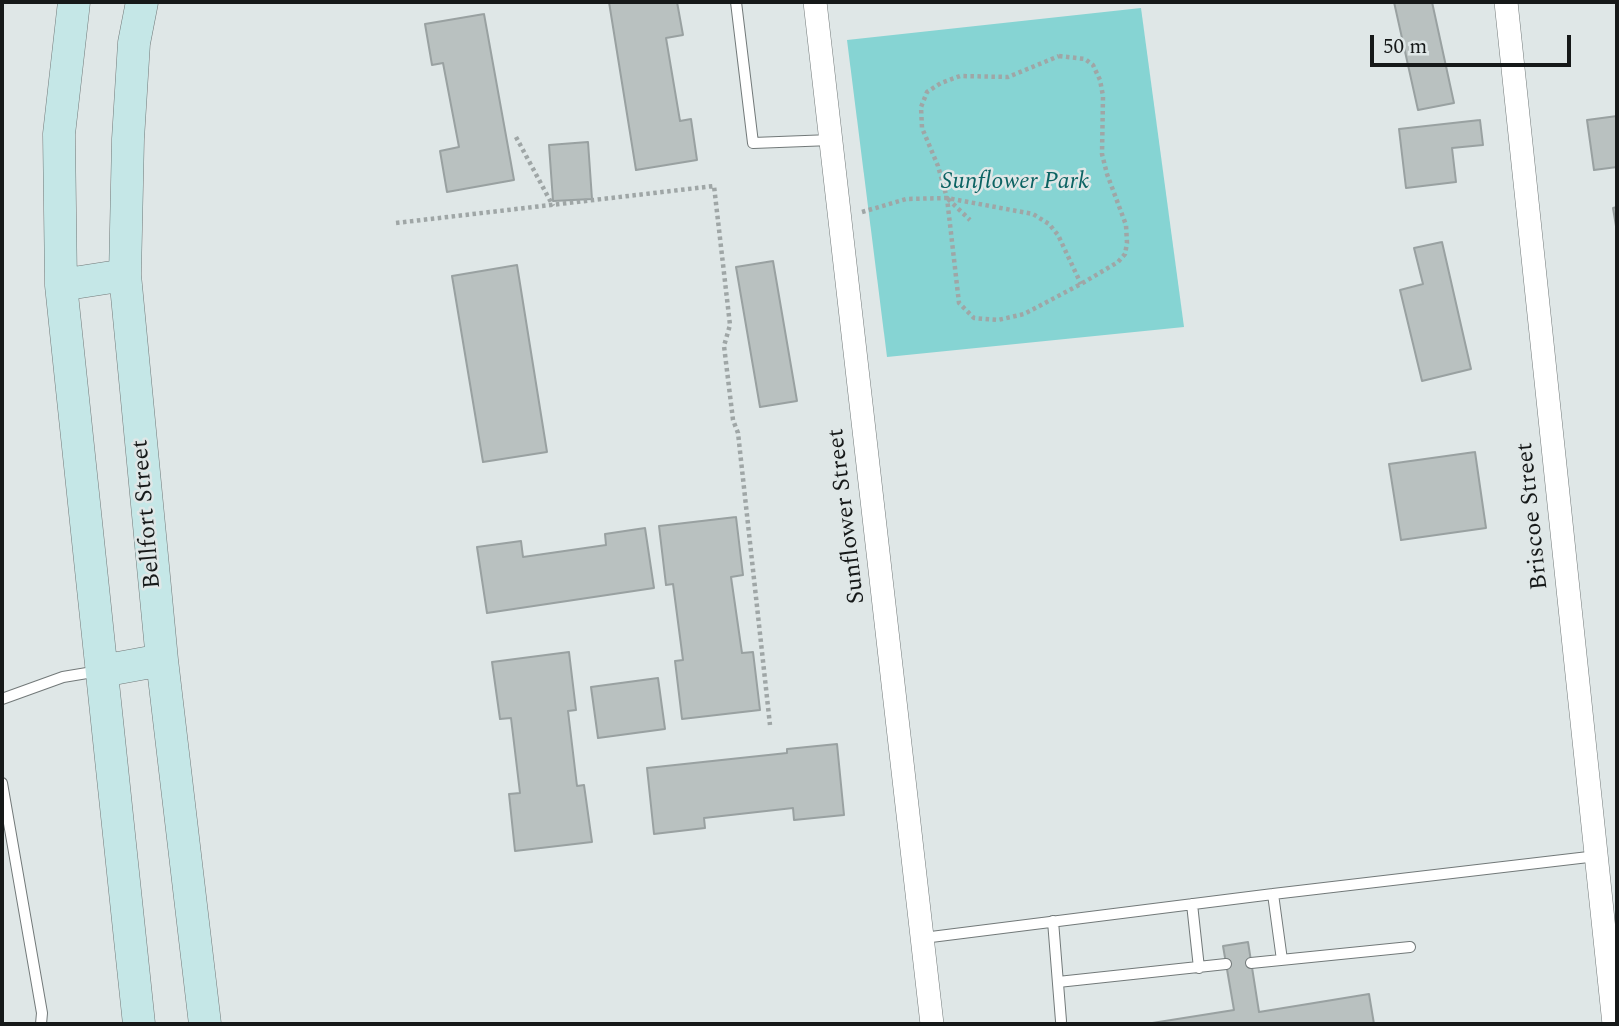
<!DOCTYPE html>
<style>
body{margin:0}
#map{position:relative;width:1619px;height:1026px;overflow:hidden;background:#dfe7e7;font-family:Spectral,serif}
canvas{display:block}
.frame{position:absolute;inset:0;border:4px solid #161919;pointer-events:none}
.scale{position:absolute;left:1370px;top:35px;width:201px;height:32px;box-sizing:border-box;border:4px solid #161919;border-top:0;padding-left:9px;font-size:21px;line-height:24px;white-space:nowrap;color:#161919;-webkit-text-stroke:5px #dfe7e7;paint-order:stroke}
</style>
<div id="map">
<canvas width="1619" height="1026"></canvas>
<div class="frame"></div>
<div class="scale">50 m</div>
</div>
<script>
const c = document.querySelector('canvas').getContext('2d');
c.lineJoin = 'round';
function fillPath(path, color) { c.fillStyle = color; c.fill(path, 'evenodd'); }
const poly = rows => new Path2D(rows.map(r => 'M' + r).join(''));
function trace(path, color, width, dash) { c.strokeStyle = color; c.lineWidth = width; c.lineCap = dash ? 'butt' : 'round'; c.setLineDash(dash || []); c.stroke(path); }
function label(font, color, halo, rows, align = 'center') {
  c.font = font + ' Spectral,serif'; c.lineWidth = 5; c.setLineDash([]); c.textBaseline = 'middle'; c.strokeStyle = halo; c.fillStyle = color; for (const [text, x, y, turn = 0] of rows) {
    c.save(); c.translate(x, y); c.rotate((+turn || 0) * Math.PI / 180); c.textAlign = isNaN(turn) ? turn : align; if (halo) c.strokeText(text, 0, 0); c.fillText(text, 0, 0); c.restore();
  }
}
fillPath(poly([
 [1141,8,1184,327,887,357,847,40]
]), '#86d4d3');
const building = poly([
 [609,2,677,2,683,35,666,38,680,121,691,119,697,160,636,170,609,2],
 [1394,2,1432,2,1454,103,1418,110,1394,2],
 [484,14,514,180,447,192,440,151,459,147,443,63,432,65,425,24,484,14],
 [1617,116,1617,167,1594,170,1587,120,1617,116],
 [1480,120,1483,145,1452,148,1456,182,1406,188,1399,129,1480,120],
 [588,142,592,199,553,201,549,145,588,142],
 [1617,207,1617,232,1613,208,1617,207],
 [1442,242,1471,369,1422,381,1400,290,1423,284,1414,248,1442,242],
 [773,261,797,401,760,407,736,267,773,261],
 [517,265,547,452,483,462,452,276,517,265],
 [1475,452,1486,528,1401,540,1389,464,1475,452],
 [736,517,743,575,731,577,742,653,753,652,760,710,682,719,675,661,683,660,673,584,666,585,659,526,736,517],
 [645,528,654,588,487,613,477,547,521,541,523,557,606,545,605,534,645,528],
 [569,652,576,710,568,711,577,786,584,785,592,842,515,851,509,794,520,793,511,718,500,719,492,662,569,652],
 [658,678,665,729,598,738,591,687,658,678],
 [837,744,844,815,794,820,793,808,704,818,705,828,654,834,647,768,787,753,787,749,837,744],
 [1248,942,1259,1012,1369,994,1374,1024,1146,1024,1234,1010,1223,946,1248,942]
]);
fillPath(building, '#b9c1c0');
trace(building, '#99a1a1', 2);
const service = poly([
 [736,2,753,143,831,140],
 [2,699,63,677,99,671],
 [2,783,42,1013,41,1024],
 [1273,894,1282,960],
 [1192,904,1199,968],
 [1053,921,1061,1021],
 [923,938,1273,894,1597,856],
 [1251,963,1410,947],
 [1058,982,1226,964]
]);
const minor = poly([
 [815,2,932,1024],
 [1506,2,1614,1024]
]);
const secondary = poly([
 [74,2,59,134,61,285,139,1024],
 [142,2,134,43,128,139,125,275,162,660,205,1024],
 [61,285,125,275],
 [102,671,162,660]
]);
trace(service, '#727979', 12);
trace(minor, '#727979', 24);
trace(secondary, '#727979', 33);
trace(poly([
 [1059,56,1085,59,1093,65,1100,80,1103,96,1102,154,1107,174,1126,225,1127,243,1125,254,1118,262,1081,284,1024,314,998,320,974,318,959,303,947,198,938,166,922,128,921,107,927,92,941,83,960,76,1008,77,1059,56],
 [516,137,553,206],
 [948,199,970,220],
 [862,212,906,199,947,198,1033,214,1049,224,1058,235,1081,284],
 [396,223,714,186,730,325,724,346,733,420,738,433,770,725]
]), '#9fa6a6', 4.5, [3.5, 3.5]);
trace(service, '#fff', 10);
trace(minor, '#fff', 23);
trace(secondary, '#c5e7e7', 32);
label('italic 24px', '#0c6363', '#dfe7e7', [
 ["Sunflower Park",1015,183]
]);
label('24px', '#161919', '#dfe7e7', [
 ["Bellfort Street",148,514,-95],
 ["Sunflower Street",848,516,-97],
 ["Briscoe Street",1534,516,-96]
]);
</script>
